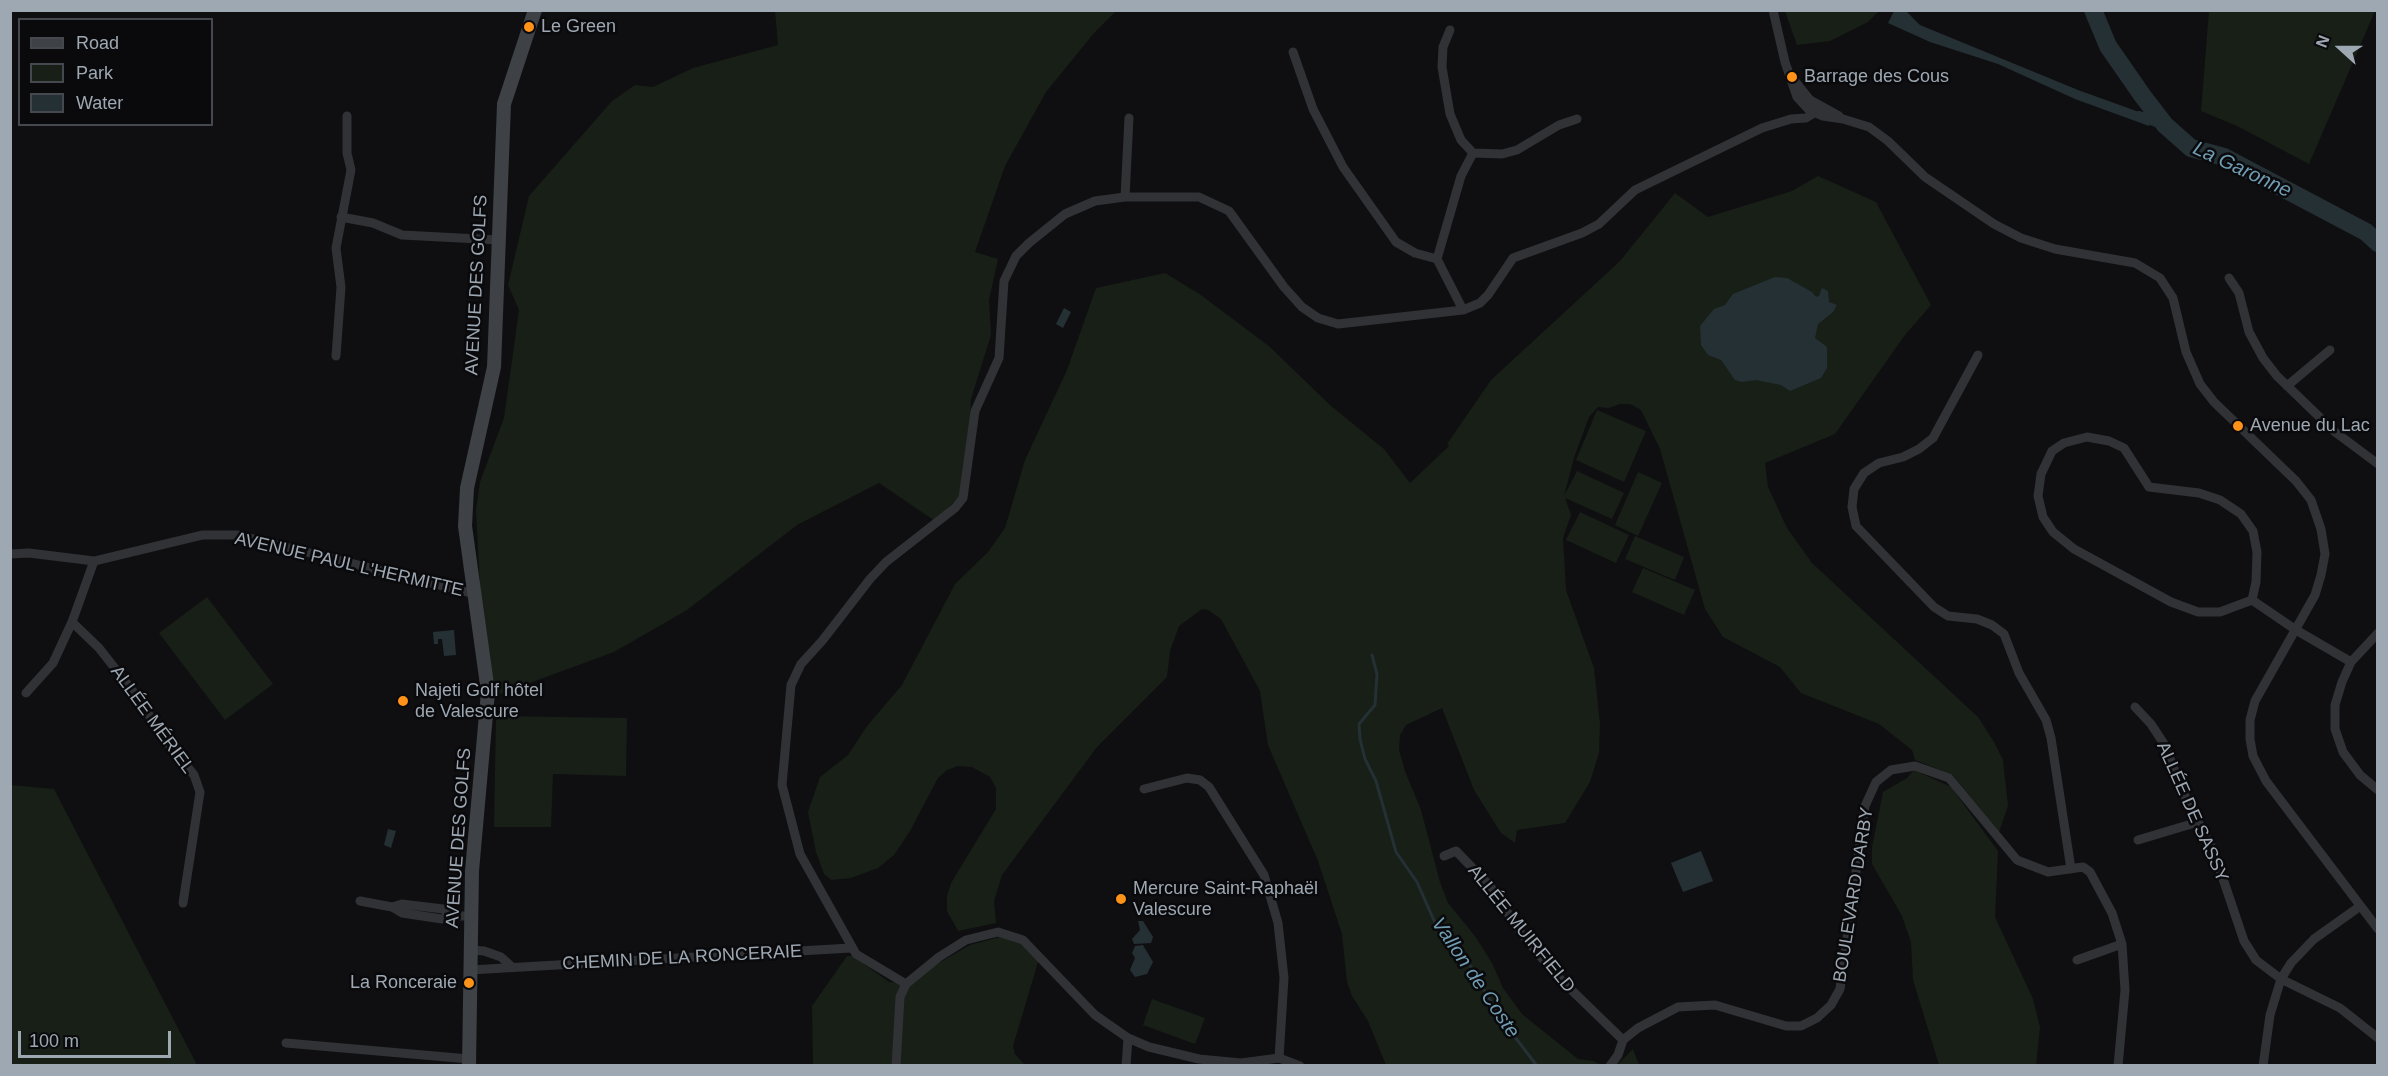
<!DOCTYPE html>
<meta charset="utf-8">
<style>
body{margin:0}
#map{position:relative;width:2388px;height:1076px;overflow:hidden;background:#0f0f11;font-family:Arial,sans-serif}
canvas{display:block}
.frame{position:absolute;inset:0;border:12px solid #9ea8b3;pointer-events:none}
.legend{position:absolute;left:18px;top:18px;width:195px;height:108px;box-sizing:border-box;background:#0a0a0c;border:2px solid #45494f;margin:0;padding:8px 10px;list-style:none;font-size:18px;color:#9ea8b3}
.legend li{display:flex;align-items:center;gap:12px;height:30px}
.legend b{width:30px;border:2px solid #45494f}
.north{position:absolute;left:2310px;top:18px;width:60px;height:60px;-webkit-text-stroke:4px #0a0a0c;paint-order:stroke;rotate:291deg;font-size:16px;font-weight:700;line-height:24px;text-align:center;color:#9ea8b3}
.north::after{content:'';display:block;margin:auto;width:21px;height:27px;background:#9ea8b3;clip-path:polygon(50% 0,100% 100%,50% 72%,0 100%)}
.scale{position:absolute;left:18px;top:1031px;width:153px;height:27px;box-sizing:border-box;border:3px solid #9ea8b3;border-top:0;padding-left:8px;font-size:18px;line-height:21px;white-space:nowrap;color:#9ea8b3;-webkit-text-stroke:4px #0a0a0c;paint-order:stroke}
</style>
<div id="map">
<canvas width="2388" height="1076"></canvas>
<div class="frame"></div>
<ul class="legend">
<li><b style="height:8px;background:#3e4146"></b>Road</li>
<li><b style="height:16px;background:#171f17"></b>Park</li>
<li><b style="height:16px;background:#253035"></b>Water</li>
</ul>
<div class="north">N</div>
<div class="scale">100 m</div>
</div>
<script>
const c = document.querySelector('canvas').getContext('2d');
c.lineJoin = 'round';
function fillPath(path, color) { c.fillStyle = color; c.fill(path, 'evenodd'); }
const poly = rows => new Path2D(rows.map(r => 'M' + r).join(''));
function trace(path, color, width, dash) { c.strokeStyle = color; c.lineWidth = width; c.lineCap = dash ? 'butt' : 'round'; c.setLineDash(dash || []); c.stroke(path); }
function label(font, color, halo, rows, align = 'center') {
  c.font = font + ' Arial,sans-serif'; c.lineWidth = 5; c.setLineDash([]); c.textBaseline = 'middle'; c.strokeStyle = halo; c.fillStyle = color; for (const [text, x, y, turn = 0] of rows) {
    c.save(); c.translate(x, y); c.rotate((+turn || 0) * Math.PI / 180); c.textAlign = isNaN(turn) ? turn : align; if (halo) c.strokeText(text, 0, 0); c.fillText(text, 0, 0); c.restore();
  }
}
fillPath(poly([
 [775,11,1116,11,1094,33,1046,92,1005,166,975,252,998,259,989,300,991,335,971,399,966,490,935,521,879,483,797,525,687,610,614,652,486,699,476,510,480,482,504,418,519,310,508,285,529,196,612,101,635,85,653,87,693,68,778,45],
 [1785,11,1785,10,1879,11,1868,22,1830,41,1797,45],
 [2209,11,2375,11,2309,164,2237,126,2201,111],
 [1818,176,1876,202,1931,305,1905,335,1835,434,1765,463,1768,487,1787,528,1812,563,1978,717,1994,742,2003,760,2008,806,1999,832,1953,775,1915,760,1912,750,1879,724,1801,693,1780,667,1723,637,1705,609,1660,449,1641,410,1630,404,1620,404,1609,408,1598,407,1589,417,1574,458,1564,496,1577,471,1624,493,1612,519,1565,498,1571,515,1563,538,1566,590,1594,668,1600,724,1599,753,1590,782,1565,823,1517,830,1515,843,1501,833,1474,790,1442,708,1406,725,1400,735,1399,750,1405,771,1421,810,1440,882,1448,903,1475,936,1492,963,1503,988,1522,1014,1578,1059,1593,1061,1602,1065,1386,1065,1368,1021,1352,996,1347,982,1342,934,1318,861,1268,745,1260,691,1221,619,1208,610,1202,609,1179,626,1170,651,1167,677,1097,747,1002,875,994,901,996,923,958,931,947,911,947,896,951,883,996,809,996,788,990,777,972,767,958,766,947,770,938,778,910,831,894,855,878,868,851,878,831,880,824,874,816,852,808,812,820,777,848,755,867,726,902,685,955,584,988,552,1005,528,1025,460,1067,370,1096,288,1165,273,1201,295,1270,347,1330,405,1384,449,1410,483,1449,446,1447,444,1491,380,1620,261,1675,193,1708,217,1792,191],
 [1597,410,1646,431,1624,482,1576,460],
 [1638,472,1662,483,1638,536,1615,525],
 [1580,512,1629,535,1616,563,1566,540],
 [1635,536,1684,557,1675,580,1625,559],
 [1643,568,1695,590,1684,615,1632,592],
 [207,597,273,684,225,720,159,633],
 [496,716,627,718,626,776,553,774,551,827,494,827],
 [1914,770,1951,787,1998,851,1995,917,2033,999,2040,1027,2036,1065,1939,1065,1913,980,1911,942,1902,916,1872,864,1872,847,1883,792,1907,778],
 [10,785,54,789,197,1065,11,1065],
 [1000,937,1023,944,1039,959,1013,1046,1015,1054,1025,1065,813,1065,812,1006,847,956,853,956,889,982,914,983,925,971,970,945],
 [1152,999,1205,1018,1195,1044,1143,1025],
 [1633,1049,1639,1065,1617,1065]
]), '#171f17');
fillPath(poly([
 [1894,11,1906,11,1920,25,2078,90,2153,117,2149,126,2075,99,1998,64,1930,42,1888,23],
 [1775,277,1787,278,1812,292,1816,297,1819,296,1822,288,1828,291,1829,302,1837,305,1833,312,1818,324,1815,338,1827,347,1827,368,1821,378,1790,391,1781,385,1756,380,1742,382,1735,380,1721,360,1708,355,1701,345,1700,326,1714,309,1725,305,1733,294],
 [1064,308,1071,312,1063,328,1056,324],
 [454,630,456,655,444,656,442,639,438,639,438,644,434,644,433,632],
 [388,829,396,831,391,848,384,845],
 [1701,851,1713,881,1683,892,1671,863],
 [1138,921,1143,921,1153,937,1151,943,1134,944,1132,939,1140,930],
 [1143,945,1153,962,1147,974,1135,977,1130,970,1135,958,1132,953,1135,946]
]), '#253035');
trace(poly([
 [1372,655,1377,674,1375,705,1359,724,1360,739,1365,759,1376,781,1396,852,1417,882,1436,925,1464,955,1499,1016,1537,1066]
]), '#253035', 3);
trace(poly([
 [2139,116,2165,125]
]), '#253035', 10);
trace(poly([
 [2093,10,2108,46,2142,95,2165,125,2191,148,2224,157,2366,232,2378,243]
]), '#253035', 18);
trace(poly([
 [1773,10,1785,62,1797,97,1809,110,1823,116,1843,119,1869,127,1888,141,1925,177,1994,224,2021,238,2055,249,2135,263,2160,278,2173,298,2186,352,2200,384,2214,402,2296,481,2311,500,2321,529,2325,554,2321,575,2315,595,2255,701,2250,720,2250,739,2253,756,2266,781,2378,929],
 [1293,52,1313,109,1343,167,1396,242,1415,253,1437,259,1463,310],
 [1794,80,1810,100,1839,116],
 [1473,153,1502,154,1517,150,1559,125,1577,119],
 [1125,197,1129,118],
 [341,217,373,223,402,235,498,240],
 [1437,259,1461,176,1473,153,1461,140,1450,114,1442,67,1443,47,1450,30],
 [2229,278,2239,293,2249,332,2263,358,2277,376,2335,432,2378,464],
 [1978,355,1933,438,1919,449,1903,457,1879,463,1864,473,1854,489,1852,507,1856,526,1934,607,1948,616,1977,619,1992,625,2004,634,2019,673,2046,720,2051,738,2071,869],
 [336,356,341,287,336,248,351,170,347,153,347,116],
 [2287,386,2330,350],
 [10,554,29,553,94,561,202,535,238,535,475,594],
 [2252,600,2256,582,2257,552,2253,531,2241,514,2220,500,2199,493,2149,487,2124,448,2109,441,2087,437,2064,443,2052,451,2041,474,2038,496,2043,517,2053,532,2074,549,2171,602,2198,612,2220,612,2252,600,2296,630,2351,662],
 [72,622,99,648,135,694,169,745,194,775,200,792,183,903],
 [2378,633,2351,662,2342,682,2335,705,2335,729,2343,752,2360,775,2378,790],
 [26,693,53,663,72,622,94,561],
 [2135,707,2151,724,2164,744,2187,801,2214,852,2244,941,2256,960,2281,979,2340,1008,2378,1038],
 [1144,789,1187,778,1200,780,1209,787,1264,875,1278,923,1284,978,1279,1058],
 [2138,840,2198,822],
 [1444,856,1456,851,1490,886,1521,933,1555,974,1623,1040],
 [360,901,392,907,402,913,442,919,451,916,470,916],
 [392,907,402,904,443,909,451,916],
 [470,950,484,951,501,957,511,966],
 [2077,960,2122,944],
 [470,970,851,948],
 [906,984,856,954,800,854,782,785,791,685,801,664,822,641,870,579,886,562,955,508,963,498,975,411,999,358,1004,281,1016,256,1029,243,1065,214,1095,201,1125,197,1199,197,1229,211,1284,287,1302,307,1318,318,1338,324,1463,310,1480,303,1488,295,1513,258,1582,233,1599,224,1635,190,1762,128,1791,119,1806,118,1811,115,1817,104],
 [286,1043,469,1059],
 [896,1066,900,997,906,984,939,957,966,940,998,932,1023,940,1095,1015,1128,1038,1149,1047,1199,1059,1241,1063,1279,1058,1300,1066],
 [1126,1066,1128,1038],
 [1610,1066,1618,1055,1623,1040,1638,1028,1678,1007,1715,1005,1786,1026,1801,1026,1817,1018,1831,1005,1840,989,1865,806,1876,782,1891,770,1915,766,1949,778,2017,860,2048,872,2083,867,2090,872,2112,913,2122,944,2125,990,2118,1066],
 [2263,1066,2270,1015,2281,979,2291,963,2314,939,2359,907]
]), '#303236', 9);
trace(poly([
 [469,1066,472,871,488,692,465,526,467,488,494,367,504,104,535,10]
]), '#3e4146', 14);
for (const [x, y, r, color] of [
 [529,27,6,"#ff9219"],
 [1792,77,6,"#ff9219"],
 [2238,426,6,"#ff9219"],
 [403,701,6,"#ff9219"],
 [1121,899,6,"#ff9219"],
 [469,983,6,"#ff9219"]
]) { const dot = new Path2D(); dot.arc(x, y, r, 0, 2 * Math.PI); c.fillStyle = color; c.fill(dot); trace(dot, '#0a0a0c', 2); }
label('18px', '#9ea8b3', '#0a0a0c', [
 ["Le Green",541,27],
 ["Barrage des Cous",1804,77],
 ["Avenue du Lac",2250,426],
 ["Najeti Golf hôtel",415,691],
 ["de Valescure",415,712],
 ["Mercure Saint-Raphaël",1133,889],
 ["Valescure",1133,910],
 ["La Ronceraie",457,983,"right"]
], 'left');
label('18px', '#9ea8b3', '#0a0a0c', [
 ["AVENUE DES GOLFS",477,285,-87],
 ["AVENUE PAUL L'HERMITTE",349,565,13],
 ["ALLÉE MÉRIEL",152,720,54],
 ["ALLÉE DE SASSY",2192,812,66],
 ["AVENUE DES GOLFS",459,838,-86],
 ["BOULEVARD DARBY",1854,895,-81],
 ["ALLÉE MUIRFIELD",1521,929,51],
 ["CHEMIN DE LA RONCERAIE",682,958,-3]
]);
label('italic 20px', '#719db3', '#0a0a0c', [
 ["La Garonne",2242,170,25],
 ["Vallon de Coste",1475,978,56]
]);
</script>
